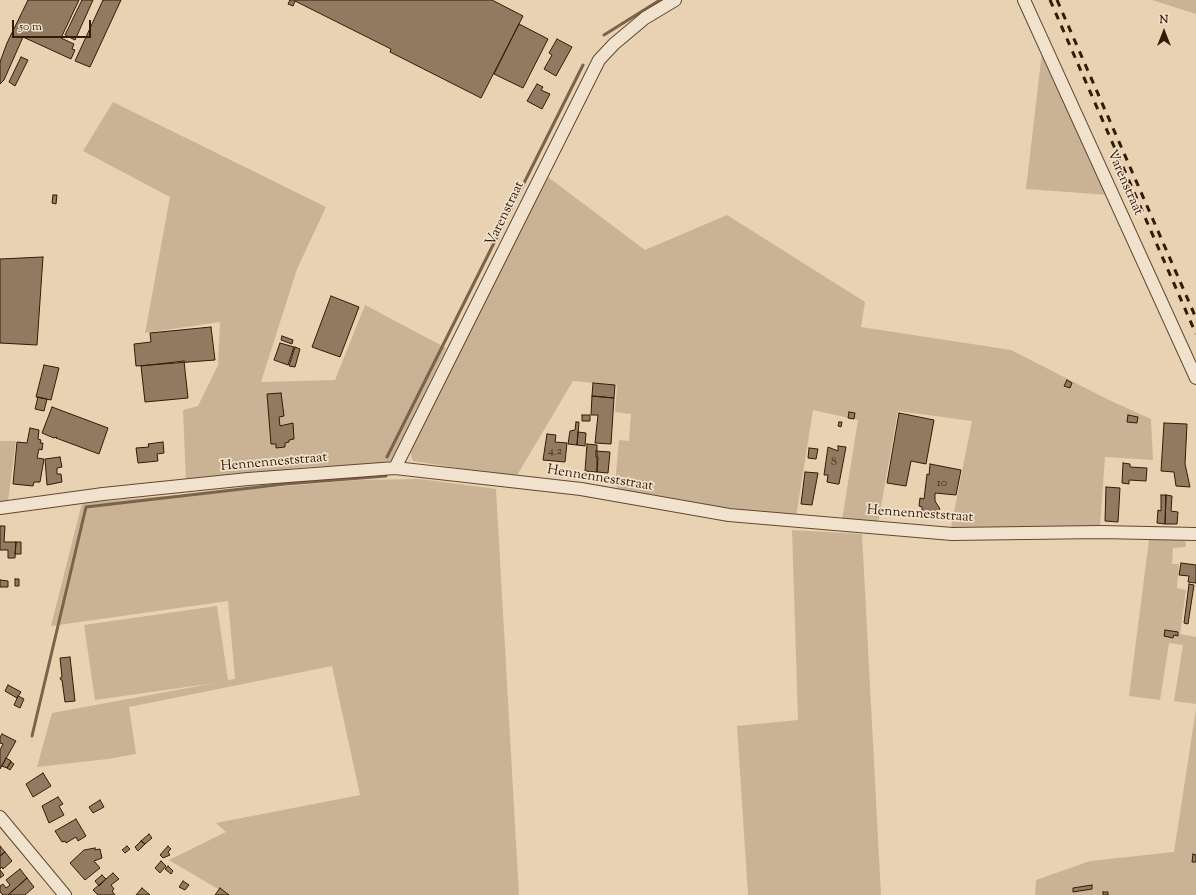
<!DOCTYPE html>
<style>
body{margin:0}
#map{position:relative;width:1196px;height:895px;overflow:hidden;background:#e9d2b2;font-family:"Sorts Mill Goudy",serif}
canvas{display:block}
.north{position:absolute;left:1144px;top:12px;width:40px;height:40px;-webkit-text-stroke:3px #f1e2cd;paint-order:stroke;rotate:0deg;font-size:11px;font-weight:700;line-height:16px;text-align:center;color:#341a07}
.north::after{content:'';display:block;margin:auto;width:14px;height:18px;background:#341a07;clip-path:polygon(50% 0,100% 100%,50% 72%,0 100%)}
.scale{position:absolute;left:12px;top:20px;width:79px;height:18px;box-sizing:border-box;border:2px solid #341a07;border-top:0;padding-left:5px;font-size:12px;line-height:14px;white-space:nowrap;color:#341a07;-webkit-text-stroke:3px #f1e2cd;paint-order:stroke}
</style>
<div id="map">
<canvas width="1196" height="895"></canvas>
<div class="north">N</div>
<div class="scale">50 m</div>
</div>
<script>
const c = document.querySelector('canvas').getContext('2d');
c.lineJoin = 'round';
function fillPath(path, color) { c.fillStyle = color; c.fill(path, 'evenodd'); }
const poly = rows => new Path2D(rows.map(r => 'M' + r).join(''));
function trace(path, color, width, dash) { c.strokeStyle = color; c.lineWidth = width; c.lineCap = dash ? 'butt' : 'round'; c.setLineDash(dash || []); c.stroke(path); }
function label(font, color, halo, rows, align = 'center') {
  c.font = font + ' "Sorts Mill Goudy",serif'; c.lineWidth = 3.5; c.setLineDash([]); c.textBaseline = 'middle'; c.strokeStyle = halo; c.fillStyle = color; for (const [text, x, y, turn = 0] of rows) {
    c.save(); c.translate(x, y); c.rotate((+turn || 0) * Math.PI / 180); c.textAlign = isNaN(turn) ? turn : align; if (halo) c.strokeText(text, 0, 0); c.fillText(text, 0, 0); c.restore();
  }
}
fillPath(poly([
 [1152,0,1196,0,1196,14],
 [1042,52,1109,195,1026,189],
 [113,102,326,207,297,269,261,382,335,380,365,305,446,348,395,455,390,461,384,464,307,467,186,481,183,410,198,406,218,365,220,322,145,333,170,197,83,151],
 [548,177,645,250,727,215,865,302,861,327,1011,350,1109,400,1151,419,1153,460,1105,457,1100,527,1005,529,951,527,972,421,898,411,878,523,842,520,858,420,813,410,796,517,734,511,620,491,615,485,619,440,629,441,631,414,615,412,617,385,573,381,516,477,413,461,410,452,413,445],
 [0,441,16,441,8,501,0,502],
 [420,479,496,489,519,895,228,895,169,860,226,832,216,823,360,795,332,666,129,707,136,754,108,759,37,767,52,713,215,683,95,700,84,625,217,606,228,680,235,679,228,601,51,626,82,503,359,480],
 [792,530,862,534,881,895,748,895,737,726,798,720],
 [1185,539,1186,547,1173,548,1172,564,1179,564,1177,588,1186,590,1180,634,1196,637,1196,704,1174,701,1183,645,1169,643,1160,700,1129,696,1149,540],
 [1196,709,1196,895,1035,895,1036,880,1090,861,1174,852]
]), '#cab395');
trace(poly([
 [604,35,660,0],
 [387,457,583,65],
 [32,736,86,507,285,484,386,476]
]), '#7b634b', 3);
const building = poly([
 [28,0,79,0,61,38,74,44,72,49,75,50,71,59,23,37,4,80,0,84,0,62,7,43,28,0],
 [82,0,93,0,75,40,65,35,82,0],
 [103,0,121,0,90,67,75,61,103,0],
 [290,0,492,0,523,16,481,98,390,52,391,49,295,1,293,6,288,4,290,0],
 [519,24,548,39,523,88,494,74,519,24],
 [557,39,572,47,556,76,544,69,552,55,549,53,557,39],
 [21,57,28,60,15,86,9,82,21,57],
 [537,84,543,87,541,90,550,94,542,109,527,101,537,84],
 [53,195,57,195,56,204,52,203,53,195],
 [43,257,37,345,0,343,0,259,43,257],
 [331,296,359,307,340,357,312,347,331,296],
 [211,327,215,360,136,366,134,344,151,342,150,333,211,327],
 [282,336,293,340,292,344,281,340,282,336],
 [280,343,294,347,288,365,274,360,280,343],
 [295,347,300,349,295,367,289,366,295,347],
 [184,361,188,398,145,402,141,366,184,361],
 [44,365,59,368,51,400,36,397,44,365],
 [1067,380,1072,383,1070,388,1064,386,1067,380],
 [593,383,615,385,614,398,592,396,593,383],
 [281,393,284,416,279,417,280,426,293,423,294,439,289,440,289,442,285,443,285,447,276,448,276,444,271,444,267,394,281,393],
 [592,396,614,398,611,444,595,443,598,415,591,415,592,396],
 [38,397,47,399,44,411,35,409,38,397],
 [52,407,108,428,99,454,56,438,57,437,54,438,42,433,52,407],
 [849,412,855,413,854,419,848,418,849,412],
 [899,413,934,420,926,464,911,461,906,486,887,483,899,413],
 [582,415,590,415,590,421,582,421,582,415],
 [1128,415,1138,417,1137,423,1127,422,1128,415],
 [576,422,579,422,577,445,568,444,570,431,575,430,576,422],
 [839,422,842,422,841,427,838,426,839,422],
 [1164,423,1187,424,1185,464,1190,487,1176,486,1174,472,1161,471,1164,423],
 [30,428,39,430,38,439,41,440,40,443,43,443,42,450,39,449,37,458,44,459,40,482,34,482,33,486,13,484,17,442,27,443,30,428],
 [578,432,586,433,585,446,577,445,578,432],
 [547,434,556,435,555,442,567,443,565,462,543,460,547,434],
 [163,442,164,453,157,454,158,461,138,463,136,448,149,447,148,444,163,442],
 [587,444,597,445,597,472,585,471,587,444],
 [838,446,846,447,839,484,837,484,827,482,828,475,824,475,828,447,838,451,838,446],
 [809,448,818,449,816,459,808,458,809,448],
 [596,451,610,452,608,473,597,472,598,457,596,457,596,451],
 [60,457,62,467,57,468,57,474,61,474,62,482,47,485,45,459,60,457],
 [1123,463,1130,464,1130,467,1147,468,1146,481,1129,480,1129,484,1122,483,1123,463],
 [930,464,961,470,956,495,935,493,935,501,940,509,927,517,922,513,922,507,919,506,920,498,924,499,927,474,929,475,930,464],
 [805,472,818,473,812,505,801,504,805,472],
 [1106,487,1120,488,1118,522,1105,521,1106,487],
 [1161,495,1166,495,1165,524,1157,523,1158,510,1161,511,1161,495],
 [1166,495,1172,496,1171,511,1178,512,1177,524,1165,524,1166,495],
 [0,526,5,526,4,542,16,542,15,558,8,558,8,550,0,550,0,526],
 [16,542,21,542,21,554,15,554,16,542],
 [1181,563,1196,565,1196,583,1188,582,1189,576,1179,575,1181,563],
 [15,579,19,579,19,586,15,586,15,579],
 [0,580,8,581,8,587,0,587,0,580],
 [1189,584,1194,585,1188,624,1184,623,1189,584],
 [1165,630,1178,632,1178,636,1174,635,1173,638,1164,636,1165,630],
 [70,657,75,701,65,702,62,680,61,680,60,678,62,677,60,658,70,657],
 [8,685,21,692,17,698,5,691,8,685],
 [18,696,24,699,20,708,14,705,18,696],
 [2,734,16,741,0,769,0,750,3,744,0,743,0,737,2,734],
 [6,758,11,761,7,768,2,766,6,758],
 [11,762,14,764,10,770,7,768,11,762],
 [43,773,51,786,33,797,26,784,43,773],
 [58,797,63,804,59,806,64,815,49,823,42,806,58,797],
 [100,800,104,807,93,813,89,807,100,800],
 [76,819,86,836,78,841,76,837,66,843,65,841,62,842,55,831,76,819],
 [149,834,152,838,145,844,141,841,149,834],
 [141,841,145,844,138,851,135,847,141,841],
 [0,846,5,852,0,856,0,846],
 [127,846,130,849,125,853,122,850,127,846],
 [168,846,171,849,168,852,170,855,163,858,160,855,168,846],
 [95,848,95,850,100,849,102,858,94,861,100,868,85,880,70,863,84,850,95,848],
 [5,852,12,861,3,869,2,867,0,869,0,856,5,852],
 [1193,854,1196,855,1196,862,1192,862,1193,854],
 [161,861,166,866,160,873,155,868,161,861],
 [168,866,173,871,171,874,165,869,168,866],
 [20,869,27,878,8,895,3,895,0,892,0,886,3,884,6,888,10,885,6,880,20,869],
 [0,870,4,875,0,878,0,870],
 [113,873,119,879,111,885,114,889,112,891,115,895,98,895,93,890,113,873],
 [102,875,106,879,99,886,95,881,102,875],
 [27,878,34,887,25,895,8,895,27,878],
 [183,881,189,885,185,890,179,887,183,881],
 [1092,885,1092,889,1073,892,1073,888,1092,885],
 [142,888,150,895,136,895,142,888],
 [220,888,229,895,215,895,220,888],
 [1103,892,1108,892,1108,895,1103,895,1103,892]
]);
fillPath(building, '#927a60');
trace(building, '#341a07', 1);
const minor = poly([
 [1024,0,1196,378],
 [395,468,599,60,614,44,645,18,675,0],
 [0,508,103,494,248,479,395,468,581,489,729,515,952,534,1100,532,1196,534],
 [0,817,65,895]
]);
trace(minor, '#614832', 14);
trace(minor, '#f1e2cd', 12);
trace(poly([
 [1050,0,1196,334],
 [1057,0,1196,318]
]), '#341a07', 3, [7, 7]);
label('12px', '#4c321d', null, [
 ["4_2",555,452],
 ["8",834,463],
 ["10",942,484]
]);
label('14px', '#341a07', '#f1e2cd', [
 ["Varenstraat",1124,183,66],
 ["Varenstraat",506,214,-64],
 ["Hennenneststraat",274,463,-5],
 ["Hennenneststraat",600,479,9],
 ["Hennenneststraat",920,515,4]
]);
</script>
